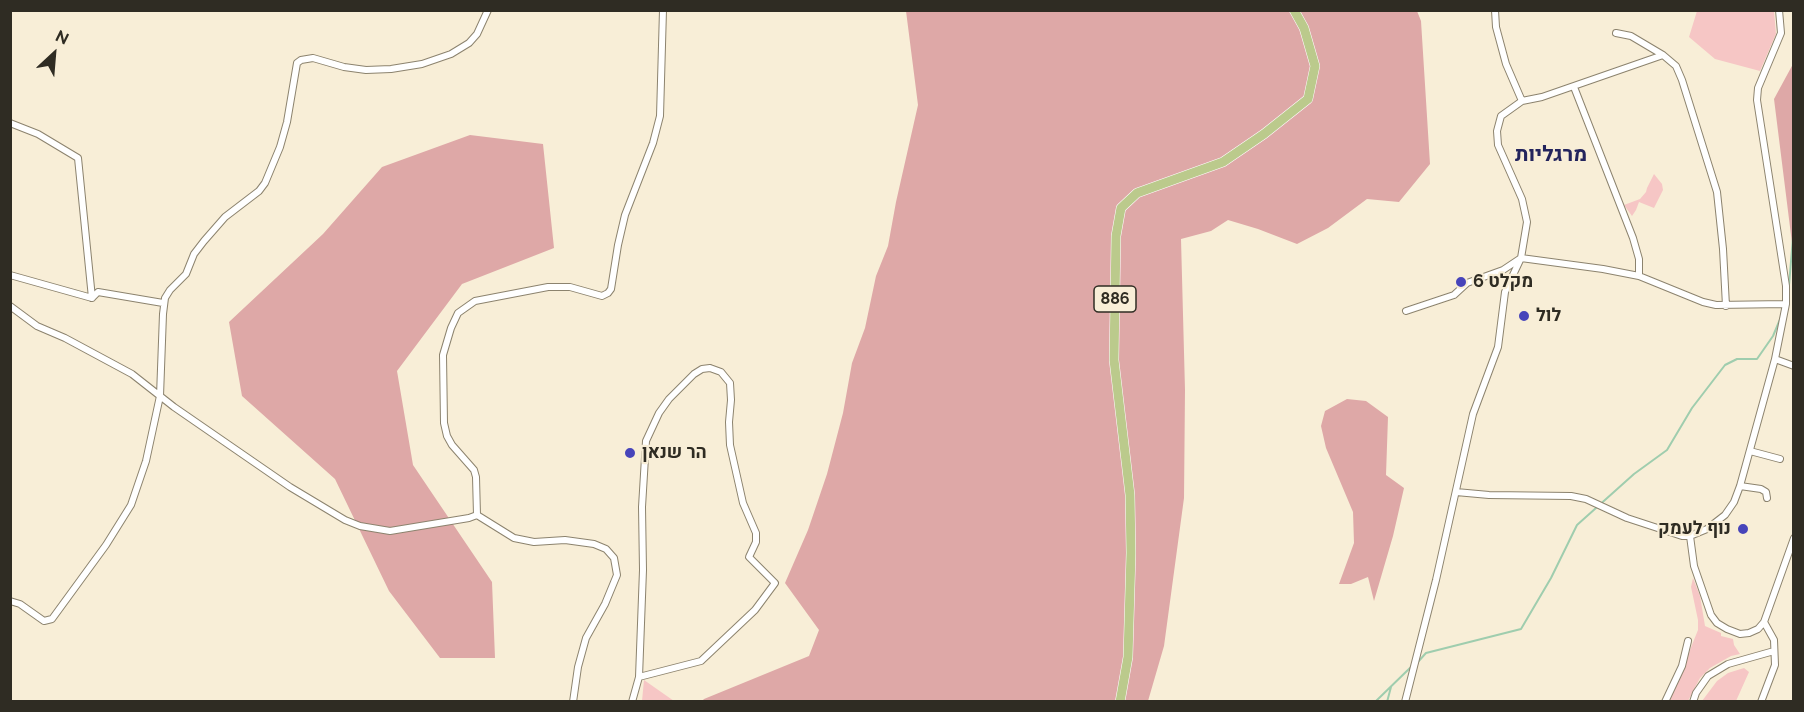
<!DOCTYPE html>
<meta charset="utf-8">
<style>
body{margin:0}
#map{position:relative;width:1804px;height:712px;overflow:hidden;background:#f8eed7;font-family:Raleway,sans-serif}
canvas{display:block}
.frame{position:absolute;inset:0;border:12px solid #2f2c23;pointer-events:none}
.north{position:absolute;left:24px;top:24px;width:60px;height:60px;-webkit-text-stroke:4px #f8eed7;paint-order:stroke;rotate:26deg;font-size:16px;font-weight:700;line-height:24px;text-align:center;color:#2f2c23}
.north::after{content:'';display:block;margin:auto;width:21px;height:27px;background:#2f2c23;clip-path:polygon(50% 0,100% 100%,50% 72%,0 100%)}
</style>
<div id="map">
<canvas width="1804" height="712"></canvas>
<div class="frame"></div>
<div class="north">N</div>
</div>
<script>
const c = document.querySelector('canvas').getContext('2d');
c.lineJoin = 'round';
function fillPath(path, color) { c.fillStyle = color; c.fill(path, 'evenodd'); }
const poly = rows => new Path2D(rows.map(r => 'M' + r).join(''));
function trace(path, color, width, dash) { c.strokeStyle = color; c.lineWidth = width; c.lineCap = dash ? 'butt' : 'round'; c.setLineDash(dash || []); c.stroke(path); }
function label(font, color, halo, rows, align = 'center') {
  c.font = font + ' Raleway,Heebo,sans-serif'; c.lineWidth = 4.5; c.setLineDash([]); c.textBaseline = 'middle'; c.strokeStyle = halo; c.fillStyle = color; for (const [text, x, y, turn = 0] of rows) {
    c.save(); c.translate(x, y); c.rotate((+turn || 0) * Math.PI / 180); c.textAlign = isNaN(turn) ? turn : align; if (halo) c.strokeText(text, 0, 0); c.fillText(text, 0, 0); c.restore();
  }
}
fillPath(poly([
 [1697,11,1774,11,1776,34,1760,71,1715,59,1689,37],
 [1654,174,1662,184,1663,190,1654,208,1639,202,1636,210,1632,216,1624,205,1640,199,1646,192,1647,188],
 [1693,578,1700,596,1705,626,1721,633,1721,636,1733,639,1734,645,1740,654,1731,656,1710,668,1700,678,1688,701,1669,702,1698,630,1698,620,1691,587],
 [1744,668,1749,672,1736,701,1702,701,1717,681,1728,673],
 [644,680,674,701,642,701]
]), '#f6c6c5');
fillPath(poly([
 [906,11,1417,11,1421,21,1430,164,1399,202,1367,199,1328,228,1297,244,1258,229,1228,220,1211,231,1181,239,1185,390,1184,498,1164,646,1148,701,701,702,704,699,809,656,819,630,785,583,808,530,827,474,843,413,852,363,865,328,876,276,888,246,896,202,918,105],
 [1793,64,1793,251,1774,99],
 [470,135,543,144,554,248,462,284,397,371,413,465,492,582,495,658,440,658,389,591,335,479,242,396,229,322,323,234,382,167],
 [1347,399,1366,401,1388,417,1386,475,1404,488,1393,536,1374,601,1368,577,1351,584,1339,584,1354,543,1353,512,1326,448,1321,426,1325,411]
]), '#dea8a7');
trace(poly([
 [1789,285,1794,226],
 [1417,663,1426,653,1521,629,1551,578,1577,525,1634,474,1667,450,1692,408,1725,365,1737,359,1757,359,1773,336,1781,317],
 [1375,702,1412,666],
 [1387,702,1391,687]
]), '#9fcdae', 2);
const minor = poly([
 [1495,10,1496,27,1506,64,1522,101],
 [1616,33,1631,36,1663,55,1676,66,1682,80,1717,192,1723,249,1726,306],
 [1574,87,1633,238,1639,259,1639,276],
 [10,123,38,134,78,158,92,298],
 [10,275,92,298,98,292,163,303],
 [10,306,37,326,65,338,132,374,174,407,290,487,345,520,360,526,390,531,469,518,477,515],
 [1406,311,1454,295,1467,283,1503,270,1521,258,1603,269,1639,276,1703,302,1716,305,1786,304],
 [1775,359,1794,366],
 [710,368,721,372,730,383,731,400,729,422,730,445,743,503,756,533,756,542,749,557,775,583,755,610,701,661,639,677,643,570,642,507,646,441,659,413,669,399,694,374,702,369,710,368],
 [1750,451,1780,459],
 [1740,486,1761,489,1766,492,1767,498],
 [1456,492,1489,495,1571,496,1586,499,1627,518,1682,536,1690,536,1707,529,1725,515,1734,502,1740,486,1775,359,1786,304,1786,286,1757,100,1758,88,1781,33,1779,10],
 [1690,536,1694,566,1711,615,1717,623,1727,629,1740,634,1749,633,1758,629,1764,622,1774,640,1775,665,1761,702],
 [10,601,20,604,44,621,52,619,106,545,131,505,146,461,160,396,163,314,165,298,170,290,186,274,194,254,204,241,225,217,259,191,265,183,280,147,287,122,297,63,301,60,313,58,344,67,366,70,391,69,422,64,451,54,469,43,477,34,488,10],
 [1764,622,1794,538],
 [573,702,578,667,586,638,605,604,617,575,614,558,606,549,594,544,565,540,534,542,514,538,477,515,476,477,474,470,452,445,447,436,444,423,443,355,451,328,458,313,475,301,548,287,570,287,602,296,608,293,611,289,618,245,625,215,653,143,660,116,663,10],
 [632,702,639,677],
 [1405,702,1436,580,1473,414,1498,347,1505,292,1521,258,1527,222,1522,199,1498,145,1497,131,1501,116,1522,101,1542,97,1663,55],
 [1665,702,1682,666,1688,641],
 [1693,702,1696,693,1708,676,1728,664,1774,651]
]);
const primary = poly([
 [1120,702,1128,657,1131,553,1130,495,1114,360,1116,236,1121,208,1137,193,1223,162,1264,134,1308,99,1315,66,1304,28,1294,10]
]);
trace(minor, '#8c836e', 8);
trace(primary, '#fff', 10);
trace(minor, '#fff', 6);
trace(primary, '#bbca8c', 9);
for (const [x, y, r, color] of [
 [1461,282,6,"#4744ba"],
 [1524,316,6,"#4744ba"],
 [630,453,6,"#4744ba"],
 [1743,529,6,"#4744ba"]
]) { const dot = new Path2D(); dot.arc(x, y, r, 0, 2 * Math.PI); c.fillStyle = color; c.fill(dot); trace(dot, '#f8eed7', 2); }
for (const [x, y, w] of [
 [1115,299,42]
]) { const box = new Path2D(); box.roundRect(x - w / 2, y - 13, w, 26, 4.5); c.fillStyle = '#f8eed7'; c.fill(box); trace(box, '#2f2c23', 1.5); }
label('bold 16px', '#2f2c23', null, [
 ["886",1115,299]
]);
label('bold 18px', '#2f2c23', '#f8eed7', [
 ["מקלט 6",1473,282],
 ["לול",1536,316],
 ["הר שנאן",642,453],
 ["נוף לעמק",1731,529,"right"]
], 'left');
label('bold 21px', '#23245d', '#f8eed7', [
 ["מרגליות",1551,155]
]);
</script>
